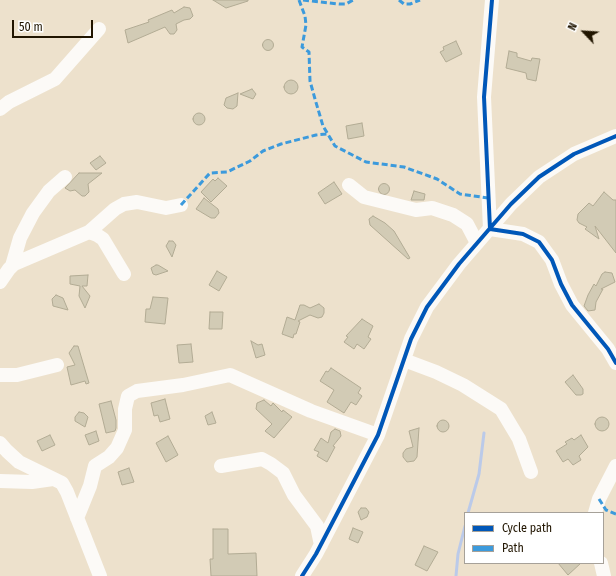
<!DOCTYPE html>
<style>
body{margin:0}
#map{position:relative;width:616px;height:576px;overflow:hidden;background:#ede1cc;font-family:"Fira Sans Condensed",sans-serif}
canvas{display:block}
.legend{position:absolute;left:464px;top:512px;width:140px;height:52px;box-sizing:border-box;background:#fff;border:1px solid #a6a199;margin:0;padding:5px 7px;list-style:none;font-size:12px;color:#211500}
.legend li{display:flex;align-items:center;gap:8px;height:20px}
.legend b{width:20px;border:1px solid #a6a199}
.north{position:absolute;left:564px;top:12px;width:40px;height:40px;-webkit-text-stroke:3px #fff;paint-order:stroke;rotate:295deg;font-size:11px;font-weight:700;line-height:16px;text-align:center;color:#211500}
.north::after{content:'';display:block;margin:auto;width:14px;height:18px;background:#211500;clip-path:polygon(50% 0,100% 100%,50% 72%,0 100%)}
.scale{position:absolute;left:12px;top:20px;width:81px;height:18px;box-sizing:border-box;border:2px solid #211500;border-top:0;padding-left:5px;font-size:12px;line-height:14px;white-space:nowrap;color:#211500;-webkit-text-stroke:3px #fff;paint-order:stroke}
</style>
<div id="map">
<canvas width="616" height="576"></canvas>
<ul class="legend">
<li><b style="height:5px;background:#0057b8"></b>Cycle path</li>
<li><b style="height:5px;background:#3c9adc"></b>Path</li>
</ul>
<div class="north">N</div>
<div class="scale">50 m</div>
</div>
<script>
const c = document.querySelector('canvas').getContext('2d');
c.lineJoin = 'round';
const poly = rows => new Path2D(rows.map(r => 'M' + r).join(''));
function trace(path, color, width, dash) { c.strokeStyle = color; c.lineWidth = width; c.lineCap = dash ? 'butt' : 'round'; c.setLineDash(dash || []); c.stroke(path); }
function fillPath(path, color) { c.fillStyle = color; c.fill(path, 'evenodd'); }
trace(poly([
 [468,513,479,474,484,433],
 [456,576,458,554,465,526]
]), '#bbcae9', 3);
const building = poly([
 [213,0,248,0,248,1,226,8,213,0],
 [184,7,190,8,193,16,190,19,184,20,176,24,177,30,174,34,170,34,165,27,128,43,125,30,149,22,148,20,172,10,174,13,184,7],
 '262.5 45a5.5 5.5 0 1 1 11 0a5.5 5.5 0 1 1-11 0Z',
 [456,41,462,54,446,62,440,52,444,50,443,47,456,41],
 [509,51,517,53,517,57,531,61,532,58,540,59,536,81,527,79,526,73,506,68,509,51],
 '284 87a7 7 0 1 1 14 0a7 7 0 1 1-14 0Z',
 [252,89,256,94,253,99,240,94,252,89],
 [238,93,237,106,233,109,227,108,224,105,226,98,238,93],
 '193 119a6 6 0 1 1 12 0a6 6 0 1 1-12 0Z',
 [362,123,364,136,348,139,346,126,362,123],
 [100,156,106,163,96,170,90,163,100,156],
 [79,173,102,173,88,184,89,192,85,196,82,196,75,190,70,191,65,188,79,173],
 [218,178,227,186,211,202,201,192,213,179,215,181,218,178],
 [334,182,342,194,325,204,318,193,334,182],
 '378.5 189a5.5 5.5 0 1 1 11 0a5.5 5.5 0 1 1-11 0Z',
 [414,191,425,194,424,200,411,200,414,191],
 [604,192,613,200,616,200,616,253,595,226,599,239,585,229,587,227,579,223,577,220,578,214,589,203,593,206,604,192],
 [204,198,218,209,219,213,215,218,211,218,196,209,204,198],
 [373,216,385,223,394,231,410,258,408,259,370,225,369,219,373,216],
 [169,241,173,241,176,245,172,257,166,246,169,241],
 [156,265,158,265,168,271,156,275,153,274,151,268,156,265],
 [217,271,227,277,219,291,209,285,217,271],
 [605,272,612,273,615,282,601,289,603,289,596,302,595,310,588,311,584,306,588,295,594,284,596,286,602,274,605,272],
 [88,275,87,286,82,286,90,296,85,308,79,296,80,286,70,284,70,276,88,275],
 [56,295,63,298,68,310,53,306,52,299,56,295],
 [153,297,168,298,165,324,145,322,146,309,150,309,153,297],
 [319,304,324,308,324,313,322,317,318,318,310,315,298,321,300,322,296,334,294,334,293,338,282,334,287,317,295,320,300,305,304,305,310,308,319,304],
 [210,312,223,312,222,329,209,329,210,312],
 [362,319,373,326,368,337,371,339,364,349,357,344,354,349,344,342,348,337,346,336,362,319],
 [251,341,258,345,262,344,265,355,256,358,251,341],
 [191,344,193,362,179,363,177,345,191,344],
 [74,346,78,346,89,383,86,384,85,381,71,385,67,367,75,365,69,353,74,346],
 [331,368,361,388,358,393,362,396,356,405,351,402,344,413,327,402,334,390,320,381,326,371,328,372,331,368],
 [573,375,583,389,583,394,581,395,576,395,565,382,573,375],
 [165,399,170,419,160,422,158,415,154,416,151,403,165,399],
 [264,400,271,406,273,403,282,412,283,410,292,417,274,438,265,431,272,424,256,409,257,403,264,400],
 [111,401,116,420,116,428,115,431,106,433,99,404,111,401],
 [79,412,84,413,88,417,85,427,75,421,75,417,79,412],
 [212,412,216,423,208,425,205,416,212,412],
 '595 424a7 7 0 1 1 14 0a7 7 0 1 1-14 0Z',
 '437 426a6 6 0 1 1 12 0a6 6 0 1 1-12 0Z',
 [419,428,417,457,414,461,407,462,403,457,403,453,406,449,413,447,409,431,419,428],
 [335,429,340,431,341,436,333,446,335,447,327,462,317,456,319,452,314,450,321,438,328,443,331,432,335,429],
 [96,431,99,441,89,445,85,435,96,431],
 [50,435,55,445,42,451,37,441,50,435],
 [581,435,588,447,579,456,581,460,573,465,568,459,563,462,556,451,567,444,565,442,572,438,574,440,581,435],
 [168,436,178,455,166,462,156,443,168,436],
 [129,468,134,482,122,485,118,472,129,468],
 [361,508,366,508,369,512,367,517,361,520,358,512,361,508],
 [353,528,363,532,358,543,349,539,353,528],
 [213,529,228,529,228,554,256,553,257,576,211,576,210,559,213,559,213,529],
 [424,546,438,552,427,571,415,565,424,546],
 [558,563,581,563,568,575,558,563]
]);
fillPath(building, '#d2cbb5');
trace(building, '#b2ab94', 1);
trace(poly([
 [492,0,484,97,490,229,523,234,539,242,552,260,561,284,572,305,608,349,616,363],
 [0,109,9,102,55,79,99,29],
 [349,185,364,197,416,210,432,208,453,215,467,224,477,243],
 [89,232,115,209,124,204,137,202,166,208,181,205],
 [12,266,20,238,33,213,49,191,65,177],
 [0,282,9,269,14,264,89,232,97,235,103,239,124,274],
 [404,360,436,372,463,385,501,409,519,439,531,472],
 [0,375,17,375,57,365],
 [0,443,7,451,19,462,62,483,67,492,100,576],
 [221,466,262,459,271,464,283,473,294,495,317,526,321,545],
 [0,481,32,482,53,479],
 [595,513,599,499,616,466],
 [77,518,90,486,95,466,109,457,117,448,125,430,125,409,128,396,137,391,183,385,230,375,311,411,378,435],
 [601,563,604,576],
 [302,576,316,554,378,435,411,339,427,307,459,264,511,204,539,177,574,154,616,136]
]), '#fcfaf7', 14);
trace(poly([
 [299,0,305,16,306,25,302,47,309,52,310,81,315,99,323,126,335,146,366,162,404,167,437,179,460,194,488,198],
 [303,0,339,4,346,4,353,0],
 [399,0,404,4,410,4,420,0],
 [181,205,210,173,227,172,250,161,263,151,281,144,316,135,327,134],
 [599,499,606,510,616,514]
]), '#3c9adc', 3, [6, 3]);
trace(poly([
 [492,0,484,97,490,229,523,234,539,242,552,260,561,284,572,305,608,349,616,363],
 [302,576,316,554,378,435,411,339,427,307,459,264,511,204,539,177,574,154,616,136]
]), '#0057b8', 4);
</script>
